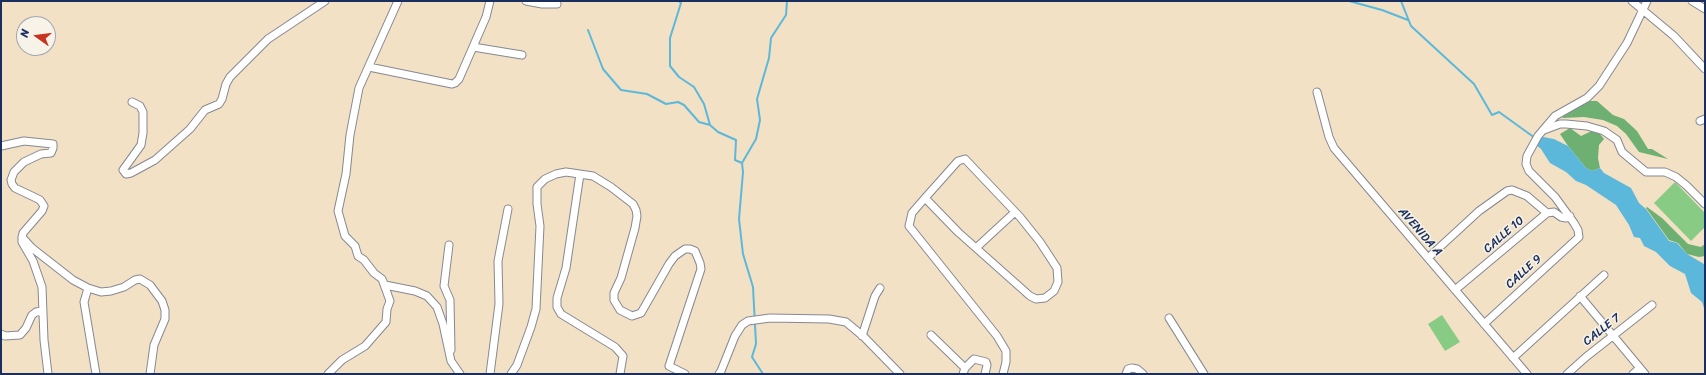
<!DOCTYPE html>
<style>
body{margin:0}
#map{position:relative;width:1706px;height:375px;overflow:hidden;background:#f2e1c5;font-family:Sriracha,sans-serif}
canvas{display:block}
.frame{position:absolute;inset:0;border:2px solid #1b2f5e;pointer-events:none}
.north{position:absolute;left:16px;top:16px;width:40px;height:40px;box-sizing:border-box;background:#f7f3e8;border:1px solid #9fa5b1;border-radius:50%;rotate:284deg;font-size:11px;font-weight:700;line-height:16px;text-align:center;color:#1b2f5e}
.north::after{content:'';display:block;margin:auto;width:14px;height:18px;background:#c8321e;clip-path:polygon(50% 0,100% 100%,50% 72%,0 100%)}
</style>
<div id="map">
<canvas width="1706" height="375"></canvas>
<div class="frame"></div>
<div class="north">N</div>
</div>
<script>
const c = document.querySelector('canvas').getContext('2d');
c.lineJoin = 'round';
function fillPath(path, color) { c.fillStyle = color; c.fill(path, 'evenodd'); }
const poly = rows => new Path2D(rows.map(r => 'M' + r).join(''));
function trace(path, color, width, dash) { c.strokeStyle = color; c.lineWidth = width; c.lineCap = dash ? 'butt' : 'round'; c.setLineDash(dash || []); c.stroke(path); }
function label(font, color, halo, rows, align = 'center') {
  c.font = font + ' Sriracha,sans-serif'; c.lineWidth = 3; c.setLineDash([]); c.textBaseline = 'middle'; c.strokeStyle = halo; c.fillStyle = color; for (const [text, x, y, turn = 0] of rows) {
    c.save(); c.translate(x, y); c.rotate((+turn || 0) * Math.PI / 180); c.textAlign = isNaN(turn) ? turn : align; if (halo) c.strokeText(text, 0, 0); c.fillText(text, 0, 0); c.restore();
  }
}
fillPath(poly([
 [1675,182,1705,213,1705,227,1691,241,1654,203],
 [1442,315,1460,342,1445,351,1428,324]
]), '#88cb84');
fillPath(poly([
 [1590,101,1597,101,1613,115,1624,119,1637,131,1648,149,1652,149,1668,159,1639,152,1626,134,1617,126,1603,120,1584,117,1562,118,1566,113],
 [1570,128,1581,136,1596,129,1604,139,1599,145,1598,158,1600,168,1592,171,1586,168,1568,146,1560,134],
 [1647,207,1662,218,1688,244,1701,247,1705,244,1705,256,1699,257,1687,254,1678,243,1669,240,1646,208]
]), '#6eaf72');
fillPath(poly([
 [1543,137,1554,139,1568,146,1586,168,1592,171,1600,168,1604,173,1631,188,1639,203,1646,209,1669,241,1677,243,1687,254,1704,264,1705,311,1702,302,1691,293,1685,274,1670,266,1656,252,1644,246,1640,238,1634,237,1629,225,1616,205,1586,185,1576,181,1566,172,1550,163,1541,149,1533,142]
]), '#5cb8da');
trace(poly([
 [679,1,681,3,670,38,670,66,679,77,694,87,704,104,710,125],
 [1349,1,1382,10,1408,20],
 [1401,1,1411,26,1474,84,1492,115,1499,112,1535,138],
 [588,30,603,69,621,90,647,94,666,104,678,102,684,105,699,122,710,125,718,132,736,140,735,160,742,163],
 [763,374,752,357,756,344,753,287,743,254,739,219,743,172,742,163,756,139,760,120,757,99,769,58,771,38,786,15,787,1]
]), '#5cb8da', 2);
const minor = poly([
 [526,1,542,4,557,4],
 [1632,1,1674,36,1705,69],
 [1692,1,1705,9],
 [473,47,522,55],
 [369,67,452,84,455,83,459,79,486,17,490,1],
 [1317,92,1329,137,1334,148,1527,374],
 [132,102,140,106,143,112,143,133,141,145,123,170,126,174,131,173,155,160,190,129,205,110,219,104,222,99,226,84,230,77,268,39,325,1],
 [1700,121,1705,119],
 [1544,130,1560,124,1566,124,1587,126,1604,131,1617,140,1622,152,1646,172,1665,172,1676,177,1687,186,1705,204],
 [1,146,24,141,53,144,53,148,51,153,41,154,24,162,14,172,11,180,12,184,15,188,34,197,40,200,44,206,42,211,23,233,22,237,32,248,73,280,88,288,101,292,111,291,124,287,135,280,140,279,150,285,162,301,165,310,165,319,154,345,150,374],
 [580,174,566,268,557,298,557,307,561,314,615,347,623,356,620,374],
 [925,198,958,232,1030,296,1036,299,1045,298,1054,291,1058,282,1057,268,1040,242,1020,217,965,159,958,161,925,198,912,213,909,226,997,336,1006,351,1006,362,1003,374],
 [22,237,22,242,33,261,42,287,44,340,48,374],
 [449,245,444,286,450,300,451,350],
 [976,248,1015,212],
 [1428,258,1479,211,1507,191,1512,190,1527,196,1547,213],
 [385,285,415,291,427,296,437,307,443,324,451,361,460,374],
 [88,288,84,302,96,374],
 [1455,290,1547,213,1554,212,1561,217,1566,218,1570,216],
 [1580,296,1645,374],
 [1169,318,1204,374],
 [1484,324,1579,237,1578,230,1574,223,1555,197,1529,171,1526,164,1527,156,1538,136,1555,116,1587,98,1599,86,1627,43,1647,1],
 [1,334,5,336,20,335,26,328,32,315,36,312,42,311],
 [931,335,965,368],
 [862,336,875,296,880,288],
 [1513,358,1604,275],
 [328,374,342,360,365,346,386,322,387,309,390,301,382,279,374,273,364,260,358,256,355,246,345,236,338,211,346,174,350,135,359,88,398,1],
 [490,374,499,304,498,261,508,209],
 [511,374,517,365,531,327,536,309,540,226,537,204,537,187,545,179,556,174,566,172,593,176,611,187,633,204,636,210,637,216,635,228,621,278,614,293,614,300,620,310,632,316,641,313,669,264,675,256,685,249,690,249,695,251,700,263,701,269,669,366,685,374],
 [719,374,721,371,735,336,742,325,748,321,770,318,829,319,846,322,864,337,900,374],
 [963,374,965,368,974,359,986,362,987,365,985,374],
 [1126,374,1128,369,1132,368,1137,369,1143,374],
 [1567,374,1586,357,1652,305],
 [1633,374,1640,368]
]);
trace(minor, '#868892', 9);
trace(minor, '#fff', 7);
label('12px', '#1b2f5e', '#f7f3e8', [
 ["AVENIDA A",1420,232,49],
 ["CALLE 10",1504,235,-41],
 ["CALLE 9",1524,272,-42],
 ["CALLE 7",1602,330,-38]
]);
</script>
